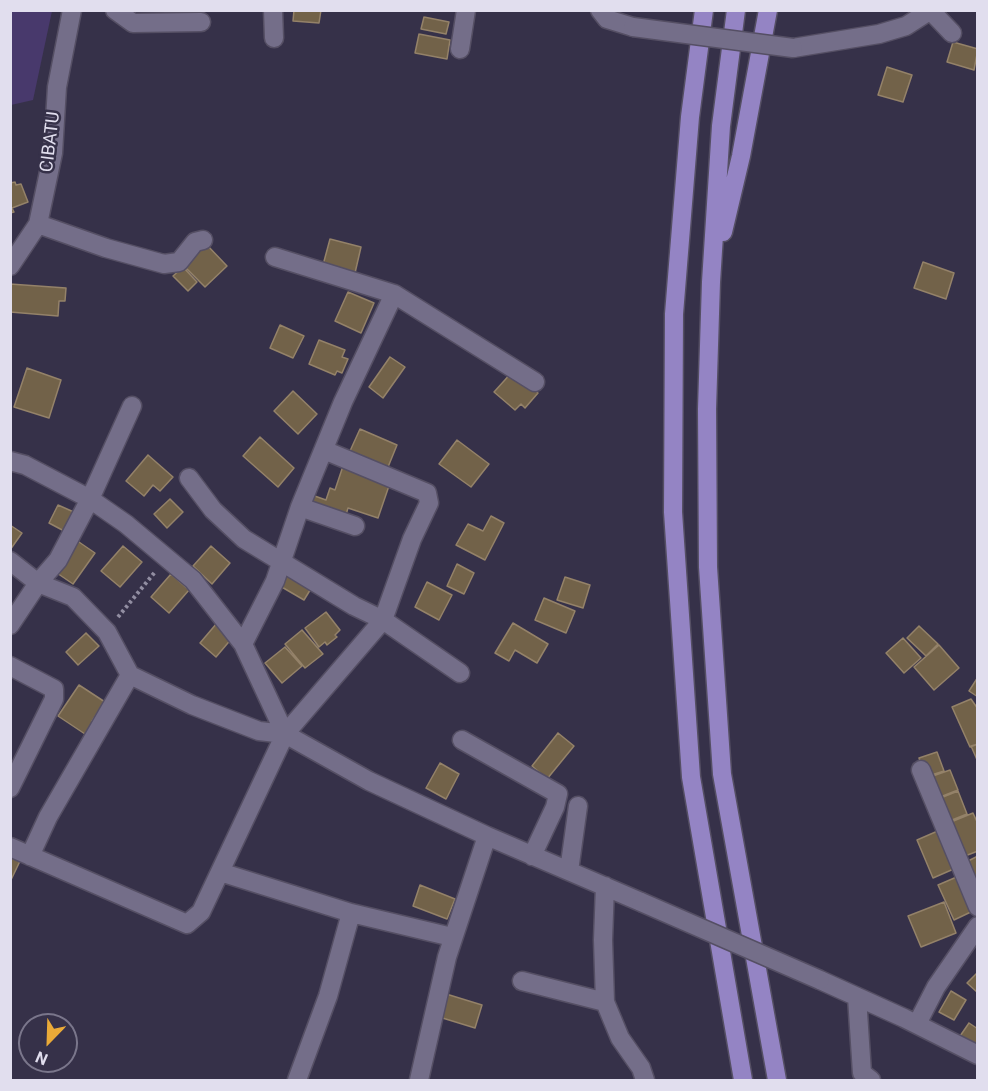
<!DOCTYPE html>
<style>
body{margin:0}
#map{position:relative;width:988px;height:1091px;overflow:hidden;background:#363149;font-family:Roboto,sans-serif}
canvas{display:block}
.frame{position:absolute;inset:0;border:12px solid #e1deee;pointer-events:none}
.north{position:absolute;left:18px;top:1013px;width:60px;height:60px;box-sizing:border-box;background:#363149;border:2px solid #7a768b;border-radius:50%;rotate:203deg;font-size:16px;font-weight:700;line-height:24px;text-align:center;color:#e1deee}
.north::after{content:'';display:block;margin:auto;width:21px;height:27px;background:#eaaa38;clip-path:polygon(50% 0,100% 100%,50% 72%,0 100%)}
</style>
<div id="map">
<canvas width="988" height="1091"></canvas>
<div class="frame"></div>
<div class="north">N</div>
</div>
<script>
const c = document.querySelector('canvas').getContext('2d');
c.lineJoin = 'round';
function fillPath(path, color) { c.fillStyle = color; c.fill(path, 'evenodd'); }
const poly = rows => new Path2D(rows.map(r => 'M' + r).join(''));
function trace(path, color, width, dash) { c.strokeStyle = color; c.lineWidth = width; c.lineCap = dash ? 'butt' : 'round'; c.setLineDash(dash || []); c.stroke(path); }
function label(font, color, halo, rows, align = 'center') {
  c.font = font + ' Roboto,sans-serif'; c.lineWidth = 5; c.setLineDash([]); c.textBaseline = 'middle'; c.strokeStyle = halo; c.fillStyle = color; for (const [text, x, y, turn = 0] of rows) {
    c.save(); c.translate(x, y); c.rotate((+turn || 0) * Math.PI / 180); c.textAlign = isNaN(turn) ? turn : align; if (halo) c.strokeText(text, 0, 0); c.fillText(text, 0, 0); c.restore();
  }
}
fillPath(poly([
 [10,11,52,11,33,100,11,105]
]), '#48396c');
const building = poly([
 [294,10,321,10,319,23,293,21,294,10],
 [424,17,449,22,446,34,421,29,424,17],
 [419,34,450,40,447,59,415,53,419,34],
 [953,42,978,49,974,70,947,62,953,42],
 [887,67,912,75,903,102,878,95,887,67],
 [15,182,16,185,21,184,28,202,12,208,14,212,10,213,10,183,15,182],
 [330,239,361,247,355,273,323,265,330,239],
 [206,244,227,266,205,287,184,266,206,244],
 [923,262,954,273,946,299,914,288,923,262],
 [183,267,197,282,188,291,173,276,183,267],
 [10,284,66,288,65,301,59,301,58,316,10,312,10,284],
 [348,292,374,303,361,333,335,321,348,292],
 [280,325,304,336,293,358,270,348,280,325],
 [319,340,345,350,342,357,348,359,342,373,337,371,335,375,309,364,319,340],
 [390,357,405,367,383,398,369,387,390,357],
 [27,368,61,380,49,418,14,407,27,368],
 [513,371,538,393,525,408,521,404,515,410,494,392,513,371],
 [293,391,317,414,298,434,274,411,293,391],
 [360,429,397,445,386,472,350,451,360,429],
 [260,437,294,468,278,487,243,456,260,437],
 [457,440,489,464,471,487,439,464,457,440],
 [148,455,173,477,160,491,153,485,144,496,126,481,148,455],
 [344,463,391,480,378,518,348,508,345,518,306,504,309,494,326,500,330,488,335,490,344,463],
 [170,499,183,512,167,528,154,514,170,499],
 [58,505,76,513,66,532,49,523,58,505],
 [491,516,504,523,485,560,456,545,468,524,483,531,491,516],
 [10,525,22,533,10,550,10,525],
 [76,540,95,553,73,584,54,571,76,540],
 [123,546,142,562,120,587,101,571,123,546],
 [211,546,230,563,212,584,193,566,211,546],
 [457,564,474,573,464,594,447,586,457,564],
 [288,572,312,587,304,600,280,586,288,572],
 [171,574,189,590,169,613,151,597,171,574],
 [565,577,590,585,583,608,557,600,565,577],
 [427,582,452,595,439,620,415,607,427,582],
 [544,598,575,611,566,633,535,620,544,598],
 [326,612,340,630,335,635,337,637,327,645,325,642,319,647,305,628,326,612],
 [217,623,233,637,216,657,200,643,217,623],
 [513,623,548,644,537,663,515,650,509,661,495,653,513,623],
 [919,626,938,644,926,656,907,638,919,626],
 [302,630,323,654,305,668,285,644,302,630],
 [86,633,99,646,78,665,66,652,86,633],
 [903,638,921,658,904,673,886,653,903,638],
 [939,645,959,668,934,690,914,667,939,645],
 [285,647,302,666,282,683,265,663,285,647],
 [978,677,978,697,969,691,978,677],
 [79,685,105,702,92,721,97,724,88,736,58,716,79,685],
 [971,699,978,709,978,744,970,747,952,707,971,699],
 [558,733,574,746,547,779,532,766,558,733],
 [978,744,978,762,971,746,978,744],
 [937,752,944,771,925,777,919,758,937,752],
 [440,763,459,774,446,799,426,788,440,763],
 [950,770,958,790,935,799,927,778,950,770],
 [958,791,967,814,947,822,938,799,958,791],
 [973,813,978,824,978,851,965,856,951,822,973,813],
 [940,830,956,868,933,878,917,840,940,830],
 [10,854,21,859,10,882,10,854],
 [978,856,978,882,968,861,978,856],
 [959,876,975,910,954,920,938,885,959,876],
 [420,885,455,899,447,919,413,906,420,885],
 [944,902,956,933,921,947,908,916,944,902],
 [978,972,978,993,967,983,978,972],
 [951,991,966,1000,954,1020,939,1012,951,991],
 [443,993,482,1005,475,1028,436,1016,443,993],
 [969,1023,978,1029,978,1053,958,1039,969,1023]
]);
fillPath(building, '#726249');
trace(building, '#948269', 1.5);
const minor = poly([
 [115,10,133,23,201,22],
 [273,10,274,38],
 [600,10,607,19,633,27],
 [931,11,952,33],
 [793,48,879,34,906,26,931,10],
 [460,49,466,10],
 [38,224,106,248,164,264,179,262,195,242,203,240],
 [275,257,394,294,535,382],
 [10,266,38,224,53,153,57,87,72,10],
 [10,461,25,465,90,499,126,524,193,580,243,644,285,734,369,781,487,836,641,902],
 [189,478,213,510,244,539,354,606,383,620,460,673],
 [300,507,355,526],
 [10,561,38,583,73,597,107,632,130,675,192,705,259,731,285,734],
 [10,625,38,583,58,560,90,499,132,406],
 [243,644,275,581,300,507,343,402,394,294],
 [10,666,54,689,54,699,10,788],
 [462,740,558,794,555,807,532,856],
 [921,770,978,907],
 [10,847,187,924,201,912,285,734,383,620,412,539,429,503,427,493,324,450],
 [30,856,48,817,130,675],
 [569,871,578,806],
 [220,872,351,913,452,937],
 [605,886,603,940,605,1002,620,1038,641,1068,645,1080],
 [820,980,904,1018,978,1055],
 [522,981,605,1002],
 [857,997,862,1073,871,1080],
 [917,1024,936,987,978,926],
 [297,1080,328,996,351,913],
 [419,1080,447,957,487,836]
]);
const highway = poly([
 [704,10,690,117,674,314,673,512,691,777,743,1080],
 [736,10,721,126,711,282,707,409,708,567,722,774,777,1080],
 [723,232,741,156,768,10]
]);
trace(minor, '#554f64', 21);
trace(highway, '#554f64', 21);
trace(poly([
 [118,617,155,572]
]), '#928ea2', 4, [3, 3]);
trace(minor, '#746e89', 18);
trace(highway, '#9484c4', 18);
const minorBridge = poly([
 [633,27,793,48],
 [641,902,820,980]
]);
trace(minorBridge, '#554f64', 21, []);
trace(minorBridge, '#746e89', 18);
label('18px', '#e1deee', '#363149', [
 ["CIBATU",51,142,-83]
]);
</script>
